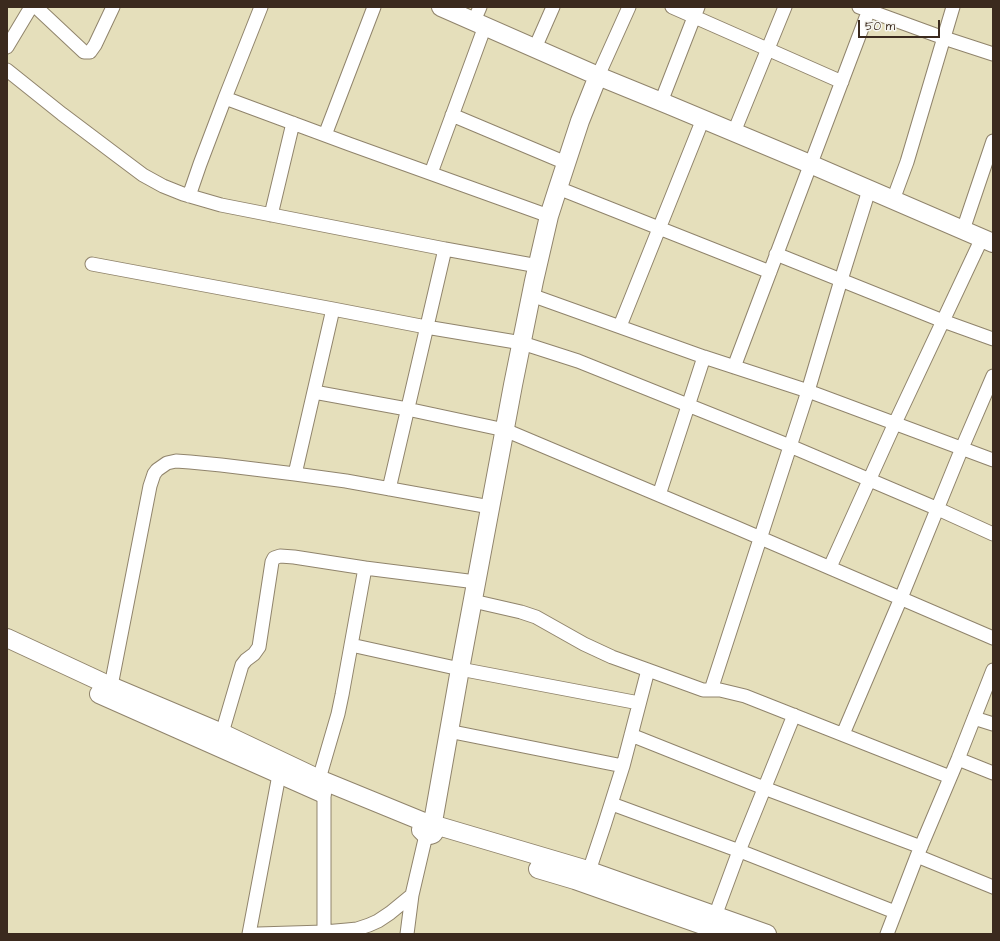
<!DOCTYPE html>
<style>
body{margin:0}
#map{position:relative;width:1000px;height:941px;overflow:hidden;background:#e5dfbb;font-family:"Architects Daughter",sans-serif}
canvas{display:block}
.frame{position:absolute;inset:0;border:8px solid #3b2a1e;pointer-events:none}
.scale{position:absolute;left:858px;top:20px;width:82px;height:18px;box-sizing:border-box;border:2px solid #3b2a1e;border-top:0;padding-left:5px;font-size:12px;line-height:14px;white-space:nowrap;color:#3b2a1e;-webkit-text-stroke:3px #f6f6f2;paint-order:stroke}
</style>
<div id="map">
<canvas width="1000" height="941"></canvas>
<div class="frame"></div>
<div class="scale">50 m</div>
</div>
<script>
const c = document.querySelector('canvas').getContext('2d');
c.lineJoin = 'round';
const poly = rows => new Path2D(rows.map(r => 'M' + r).join(''));
function trace(path, color, width, dash) { c.strokeStyle = color; c.lineWidth = width; c.lineCap = dash ? 'butt' : 'round'; c.setLineDash(dash || []); c.stroke(path); }
const street = poly([
 [36,7,84,52,90,52,95,45,113,7],
 [261,7,225,98,349,144,549,216],
 [672,7,842,82],
 [859,7,944,38,993,54],
 [474,21,480,7],
 [7,47,31,7],
 [535,48,553,7],
 [7,70,62,114,119,157,143,175,163,186,183,194,221,205,445,249],
 [598,76,629,7],
 [661,102,698,7],
 [452,115,566,163],
 [734,132,785,7],
 [325,135,374,7],
 [431,173,485,26],
 [558,188,770,272],
 [189,196,200,164,225,98],
 [893,200,907,162,953,7],
 [271,215,293,123],
 [963,230,993,141],
 [776,254,943,321,993,339],
 [92,264,333,309],
 [531,295,704,357,808,391,993,460],
 [620,326,703,119],
 [734,367,870,7],
 [314,392,407,409,505,430,735,527,993,638],
 [295,474,333,309,426,327,522,343,578,361,790,446,938,509,993,534],
 [389,489,445,249,538,266],
 [659,495,704,357],
 [830,567,895,423,982,238],
 [473,601,521,612,536,617,584,644,612,657,648,670,703,690,720,690,745,696,950,777],
 [351,645,460,669,639,703],
 [111,686,150,486,154,474,157,470,167,463,176,461,190,462,221,465,295,474,346,481,490,507],
 [711,690,808,391,841,280,869,190],
 [974,718,993,724],
 [448,731,623,766],
 [222,733,242,665,246,660,254,654,259,647,272,562,274,558,280,556,294,557,365,568,476,582],
 [843,734,901,598,962,448,993,376],
 [631,735,764,788,921,847],
 [958,759,993,773],
 [319,779,338,714,342,695,365,568],
 [324,794,324,932],
 [612,804,745,853,895,912],
 [917,856,993,887],
 [589,871,604,826,623,766,648,670],
 [715,916,739,851,794,715],
 [249,934,279,775],
 [258,934,324,932,347,930,357,929,369,925,378,921,390,913,412,895,426,835],
 [407,934,412,895],
 [887,934,917,856,958,759,993,670]
]);
const secondary = poly([
 [441,7,598,76,669,105,810,164,993,243],
 [7,638,106,684,222,733,319,779,424,822],
 [99,694,322,793],
 [433,822,460,669,513,385,534,281,549,216,558,188,580,121,598,76],
 [435,825,435,831,433,834,430,835,426,835,421,830,422,825,424,822,429,821,433,822,435,825,584,869,767,934],
 [538,869,575,880,728,934]
]);
trace(street, '#90846c', 15);
trace(secondary, '#90846c', 20);
trace(street, '#fff', 13);
trace(secondary, '#fff', 18);
</script>
